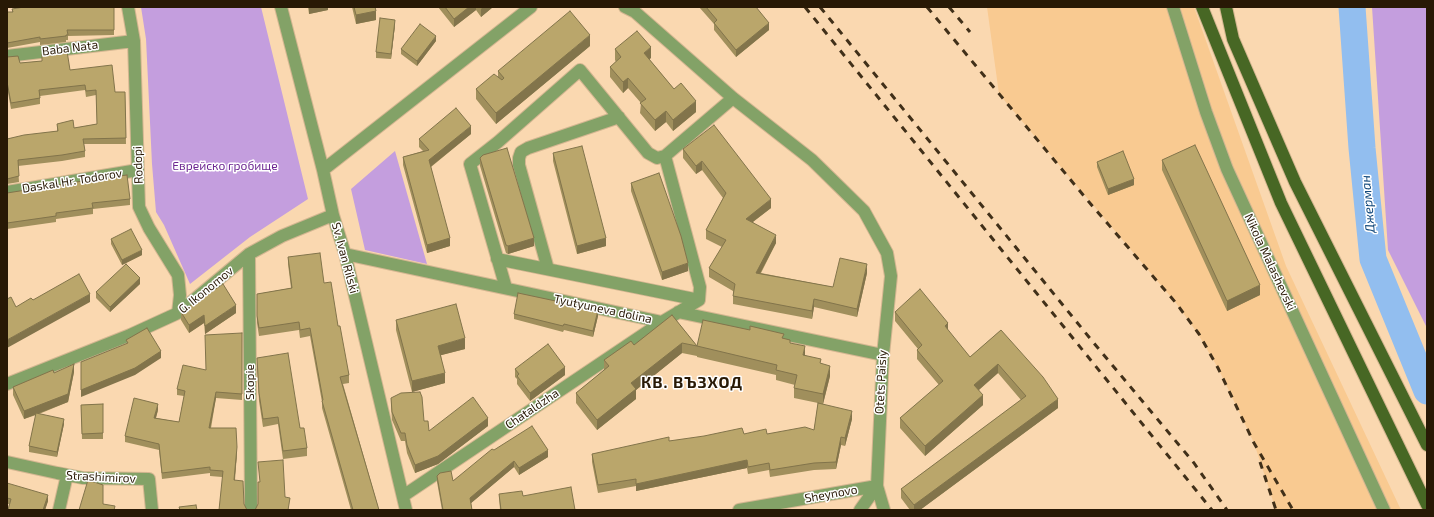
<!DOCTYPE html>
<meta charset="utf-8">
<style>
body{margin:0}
#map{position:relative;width:1434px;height:517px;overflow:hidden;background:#fad8b0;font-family:"Exo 2",sans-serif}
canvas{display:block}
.frame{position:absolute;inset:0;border:8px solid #281905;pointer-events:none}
</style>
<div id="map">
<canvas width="1434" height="517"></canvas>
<div class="frame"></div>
</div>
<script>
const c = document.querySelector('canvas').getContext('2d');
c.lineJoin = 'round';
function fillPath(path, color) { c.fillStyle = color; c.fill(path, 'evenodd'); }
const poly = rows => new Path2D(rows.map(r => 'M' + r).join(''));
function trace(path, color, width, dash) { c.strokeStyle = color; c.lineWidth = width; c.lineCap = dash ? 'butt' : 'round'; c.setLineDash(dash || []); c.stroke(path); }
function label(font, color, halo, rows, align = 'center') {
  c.font = font + ' "Exo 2",sans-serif'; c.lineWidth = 3; c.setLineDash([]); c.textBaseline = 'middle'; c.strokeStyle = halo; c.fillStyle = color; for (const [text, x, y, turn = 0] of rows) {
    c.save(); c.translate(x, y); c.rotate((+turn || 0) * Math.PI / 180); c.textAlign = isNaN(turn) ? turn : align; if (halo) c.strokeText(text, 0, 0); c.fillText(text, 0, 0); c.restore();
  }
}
fillPath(poly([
 [987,7,1194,7,1286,266,1401,510,1276,510,1254,443,1218,368,1198,334,1176,303,999,94]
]), '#f9ca91');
fillPath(poly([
 [141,7,261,7,308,199,250,237,190,284,164,225,156,212,152,164,146,39],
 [1372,7,1427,7,1427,328,1388,250],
 [395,151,427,264,365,250,351,189]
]), '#c49ede');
trace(poly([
 [1352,7,1362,148,1373,259,1427,391]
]), '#92beef', 27);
const minor = poly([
 [128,7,134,41,139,207,149,228,178,275,180,295,178,313],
 [281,7,323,170,333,215,345,254,406,510],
 [625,7,635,12,733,98,812,160,864,211,887,253,891,276,883,355,877,486,884,510],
 [1173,7,1206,112,1227,169,1384,510],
 [7,56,134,41],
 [665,156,700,287,699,300],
 [323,170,531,7],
 [7,192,138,170],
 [249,254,251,510],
 [345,254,662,322,699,300],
 [497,259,699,300],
 [548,269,519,165,519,158,521,152,528,148,619,117],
 [506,288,470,164,498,142,580,70,648,153,657,158,665,156,733,98],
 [678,312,883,355],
 [7,384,130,335,178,313,249,254,282,236,333,215],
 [7,462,57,473,83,478,149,479,152,510],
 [403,496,662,322],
 [59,510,67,475],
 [739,510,877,486],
 [860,510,877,486]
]);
const major = poly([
 [1202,7,1281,203,1427,505],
 [1226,7,1233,39,1295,182,1427,445]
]);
trace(minor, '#d4b691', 14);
trace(major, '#d4b691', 14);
trace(minor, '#83a267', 12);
trace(major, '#476724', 12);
trace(poly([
 [805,7,1212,510],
 [820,7,1093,342,1194,463,1227,510],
 [927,7,1089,202,1176,303,1199,334,1218,368,1254,443,1293,510],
 [949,7,970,32],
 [1260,462,1276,510]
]), '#413019', 3, [7, 7]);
fillPath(poly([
 [114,7,114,35,68,36,68,40,66,40,66,42,40,45,40,42,7,48,7,12,12,12,12,9],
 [308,7,328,7,328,10,309,14],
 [352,7,375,7,376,20,356,24],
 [438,7,493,7,481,17,476,10,454,27],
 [699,7,756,7,769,30,736,57,714,30,714,24],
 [395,25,391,59,376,58,376,52],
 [436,41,417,66,401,54,401,49],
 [590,46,496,124,476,99,476,89,498,77,498,71],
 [615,49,651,58,649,59,674,89,696,112,673,131,666,122,655,131,640,113,641,103,628,88,623,93,610,77,610,67,616,62,615,60],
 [42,54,70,70,115,92,125,92,126,144,84,144,85,151,85,157,62,161,18,166,19,182,7,184,7,139,57,131,57,124,74,128,97,124,96,95,86,97,85,90,40,96,40,104,11,109,7,87,7,57,20,63,42,61],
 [471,134,431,167,450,246,427,253,403,165,403,157,423,151,419,147,419,139],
 [683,149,771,208,753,222,776,243,761,273,833,287,867,273,857,317,814,307,812,319,733,304,733,291,709,277,709,268,722,247,706,239,706,230,723,198,702,170,696,174,683,158],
 [553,153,606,246,577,254,553,161],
 [480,158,534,246,508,254,506,253,480,166],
 [1162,160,1260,295,1227,311,1162,170],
 [1097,162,1134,185,1108,195,1097,167],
 [631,183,688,271,662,280,631,191],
 [7,193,130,199,130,205,93,209,93,214,56,219,56,222,7,229],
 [111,239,142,255,122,265,111,244],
 [288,257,324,283,338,326,349,375,349,383,343,384,379,510,351,510,322,408,322,402,310,336,300,338,299,330,259,336,257,323,257,294,291,288,288,264],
 [140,284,110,312,96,298,96,292],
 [181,312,236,313,205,334,204,323,189,333,181,320],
 [895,312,948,331,970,357,1001,330,1058,408,920,510,910,510,901,498,901,489,1021,400,998,373,979,390,983,405,925,456,900,428,900,418,939,385,917,359,917,350,918,349,895,321],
 [514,314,598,316,593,337,564,330,563,332,514,319],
 [672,315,697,346,697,356,682,353,636,390,636,399,597,430,576,403,576,393,604,370,604,360,634,345],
 [396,320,465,349,441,355,445,383,412,392,396,330],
 [242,333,242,400,216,398,211,428,237,453,235,480,244,504,222,477,210,476,210,473,162,479,159,450,125,442,125,436,158,410,156,418,179,422,184,396,177,395,177,389,206,370],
 [784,339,790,343,805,355,821,364,830,376,823,404,852,419,845,446,841,445,836,469,814,470,770,477,769,470,748,474,747,468,636,491,636,486,598,493,592,462,592,454,669,441,744,434,767,434,814,430,818,403,794,398,794,388,795,385,776,380,776,375,697,357,697,346],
 [257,366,300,428,307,448,307,456,283,459,278,424,263,427,259,401],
 [515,369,565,375,530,401,517,384,517,379,515,377],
 [74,372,68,402,39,414,64,424,57,457,29,452,29,446,36,415,24,419,13,395,13,387,54,373],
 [391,398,424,421,429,431,488,426,438,464,415,473,407,453,405,441,401,441,392,420,391,406],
 [103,404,103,439,82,439,81,405],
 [494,450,548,457,519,475,514,467,471,503,472,510,442,510,437,482,437,476,453,481],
 [7,483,48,501,45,510,8,510,9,504,7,504],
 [499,494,523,496,575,510,500,510]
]), '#a08f5c');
fillPath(poly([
 [309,7,328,7,328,10,309,14],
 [469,7,476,7,476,10,454,27,454,19],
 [483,7,493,7,481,17,481,9],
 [376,11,376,20,356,24,356,15],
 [395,20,395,25,391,59,391,54],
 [769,23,769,30,736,57,736,50],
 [590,35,590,46,496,124,496,113],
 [436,36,436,41,417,66,417,61],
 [651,47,651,58,644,63,644,53],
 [628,78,628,88,623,93,623,82],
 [696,101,696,112,673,131,673,120],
 [666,111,666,122,655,131,655,120],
 [471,126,471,134,429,168,429,160],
 [702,161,702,170,696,174,696,166],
 [1134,179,1134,185,1108,195,1108,189],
 [771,199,771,208,746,227,746,219],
 [776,235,776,243,756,281,756,273],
 [450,238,450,246,427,253,427,245],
 [534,238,534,246,508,254,508,246],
 [606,238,606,246,577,254,577,246],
 [142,250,142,255,122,265,122,260],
 [688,263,688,271,662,280,662,272],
 [867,264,867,273,857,317,857,309],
 [140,278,140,284,110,312,110,307],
 [1260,285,1260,295,1227,311,1227,301],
 [90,294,90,302,7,348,7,340],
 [814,299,814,307,812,319,812,311],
 [236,305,236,313,205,334,205,326],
 [598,310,598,316,593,337,593,331],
 [204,315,204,323,189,333,189,325],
 [948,323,948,333,945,326],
 [465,338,465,349,438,356,438,346],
 [682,343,682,353,636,390,636,399,597,430,597,420,631,383],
 [805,346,805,356,803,355],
 [161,351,161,358,135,375,81,397,81,390],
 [74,364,74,372,68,402,24,419,24,411],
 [998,364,998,373,974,394,974,385],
 [830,366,830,376,823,404,823,394],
 [565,367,565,375,530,401,530,393],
 [445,373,445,383,412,392,412,381],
 [216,392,216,398,209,434,209,428],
 [983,395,983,405,925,456,925,446],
 [1058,399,1058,408,920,510,914,510,914,505],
 [158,404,158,410,154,424,154,418],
 [852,411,852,419,845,446,845,438],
 [488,418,488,426,438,464,415,473,415,465],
 [64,419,64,424,57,457,57,452],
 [841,437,841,445,836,469,836,462],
 [237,447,237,453,234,486,234,480],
 [548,450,548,457,519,475,519,468],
 [747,460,747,468,636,491,636,484],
 [514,461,514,467,470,504,470,498],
 [48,495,48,501,45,510,43,510]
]), '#82744b');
const building = poly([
 [24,7,114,7,114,30,67,30,68,35,66,35,66,36,40,39,40,37,7,43,7,12,13,12,12,9,24,7],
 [354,7,375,7,376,11,356,15,354,7],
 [445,7,469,7,454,19,445,7],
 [706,7,756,7,769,23,736,50,714,23,717,20,706,7],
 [570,11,590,35,496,113,476,89,494,74,502,80,504,78,498,71,570,11],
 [380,18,395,20,391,54,376,52,380,18],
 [420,24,436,36,417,61,401,49,420,24],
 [637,31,651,47,644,53,674,89,681,83,696,101,673,120,666,111,655,120,640,103,646,99,628,78,623,82,610,67,621,57,615,49,637,31],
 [67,51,70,70,112,65,115,92,125,92,126,138,83,139,85,151,62,155,18,160,19,176,7,179,7,139,24,135,58,131,57,124,73,120,74,128,97,124,96,90,86,91,85,85,39,90,40,98,11,103,7,82,7,57,18,56,20,63,42,61,42,54,67,51],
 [456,108,471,126,429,160,450,238,427,245,403,157,429,150,419,139,456,108],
 [714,125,771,199,746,219,776,235,756,273,833,287,840,258,867,264,857,309,814,299,812,311,733,296,735,284,709,268,726,240,706,230,726,193,702,161,696,166,683,149,714,125],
 [1195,145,1260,285,1227,301,1162,160,1195,145],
 [582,146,606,238,577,246,553,153,582,146],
 [507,148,534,238,508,246,506,245,480,158,483,155,507,148],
 [1123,151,1134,179,1108,189,1097,162,1123,151],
 [659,173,681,236,688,263,662,272,631,183,659,173],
 [127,175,130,199,92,203,93,208,56,213,56,216,7,223,7,193,89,180,127,175],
 [131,229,142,250,122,260,111,239,131,229],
 [320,253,324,283,331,282,338,326,340,326,349,375,340,377,379,510,353,510,322,401,323,400,310,328,300,330,299,322,259,328,257,316,257,294,292,288,288,257,320,253],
 [126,264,140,278,110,307,96,292,126,264],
 [79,274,90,294,7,340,7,299,11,297,16,307,31,298,33,300,79,274],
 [223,284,236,305,205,326,204,315,189,325,181,312,223,284],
 [920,289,948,323,945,326,970,357,1001,330,1043,377,1058,399,914,505,901,489,1026,396,998,364,974,385,983,395,925,446,900,418,943,381,917,350,922,345,895,312,920,289],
 [518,293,598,310,593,331,564,324,563,326,514,314,518,293],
 [456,304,465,338,438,346,445,373,412,381,396,320,456,304],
 [672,315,697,346,682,343,631,383,636,389,597,420,576,393,609,366,604,360,631,341,634,345,672,315],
 [703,320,750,330,750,326,784,334,782,338,790,340,790,343,805,346,803,355,821,359,820,363,830,366,823,394,794,388,797,375,776,370,777,365,697,346,703,320],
 [147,328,161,351,135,368,81,390,81,362,128,343,126,340,147,328],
 [242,333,242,394,216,392,209,428,236,428,237,447,234,480,243,481,244,504,247,510,219,510,223,471,210,470,210,467,162,473,159,444,125,436,134,398,158,404,154,418,179,422,185,391,177,389,183,365,206,370,205,335,242,333],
 [548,344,565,367,530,393,517,376,519,374,515,369,548,344],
 [288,353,300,428,304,428,307,448,283,451,278,417,263,419,259,393,257,358,288,353],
 [74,364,68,394,24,411,13,387,53,370,54,373,74,364],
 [420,392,422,397,424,421,428,421,429,431,473,397,488,418,438,456,415,465,407,445,405,433,401,433,392,412,391,398,401,393,420,392],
 [818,403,852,411,845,438,841,437,836,462,814,463,770,470,769,463,748,467,747,460,636,484,636,479,598,485,592,454,669,437,669,441,704,436,742,428,744,434,766,429,767,434,805,427,814,430,818,403],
 [103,404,103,433,82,434,81,405,103,404],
 [36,413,64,419,57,452,29,446,36,413],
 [532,426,548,450,519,468,514,461,470,498,472,510,443,510,437,476,440,473,451,471,453,481,492,449,494,450,532,426],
 [283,460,285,497,290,498,288,510,255,510,258,504,258,482,260,482,258,462,283,460],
 [88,480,103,485,103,504,115,506,114,510,79,510,88,480],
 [7,483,48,495,43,510,8,510,11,499,7,498,7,483],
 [571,487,575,510,501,510,499,494,522,491,523,496,571,487],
 [196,505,197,510,180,510,179,507,196,505]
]);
fillPath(building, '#baa66b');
trace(building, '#82744b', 1);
label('12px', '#281905', '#fff', [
 ["Baba Nata",70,48,-7],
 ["Rodopi",138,165,-92],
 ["Daskal Hr. Todorov",72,181,-9],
 ["Sv. Ivan Rilski",345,258,75],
 ["Nikola Malashevski",1270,262,65],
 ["G. Ikonomov",206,290,-39],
 ["Tyutyuneva dolina",603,309,12],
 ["Skopie",250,382,-90],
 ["Otets Paisiy",881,382,-87],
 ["Chataldzha",532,409,-34],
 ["Strashimirov",101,477,3],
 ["Sheynovo",831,494,-10]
]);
label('12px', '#6c2691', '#fff', [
 ["Еврейско гробище",225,166]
]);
label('italic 13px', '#11487b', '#fff', [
 ["Джерман",1368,204,-95]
]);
c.letterSpacing = '1px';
label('bold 16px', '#281905', '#fff', [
 ["КВ. ВЪЗХОД",692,383]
]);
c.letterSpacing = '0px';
</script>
